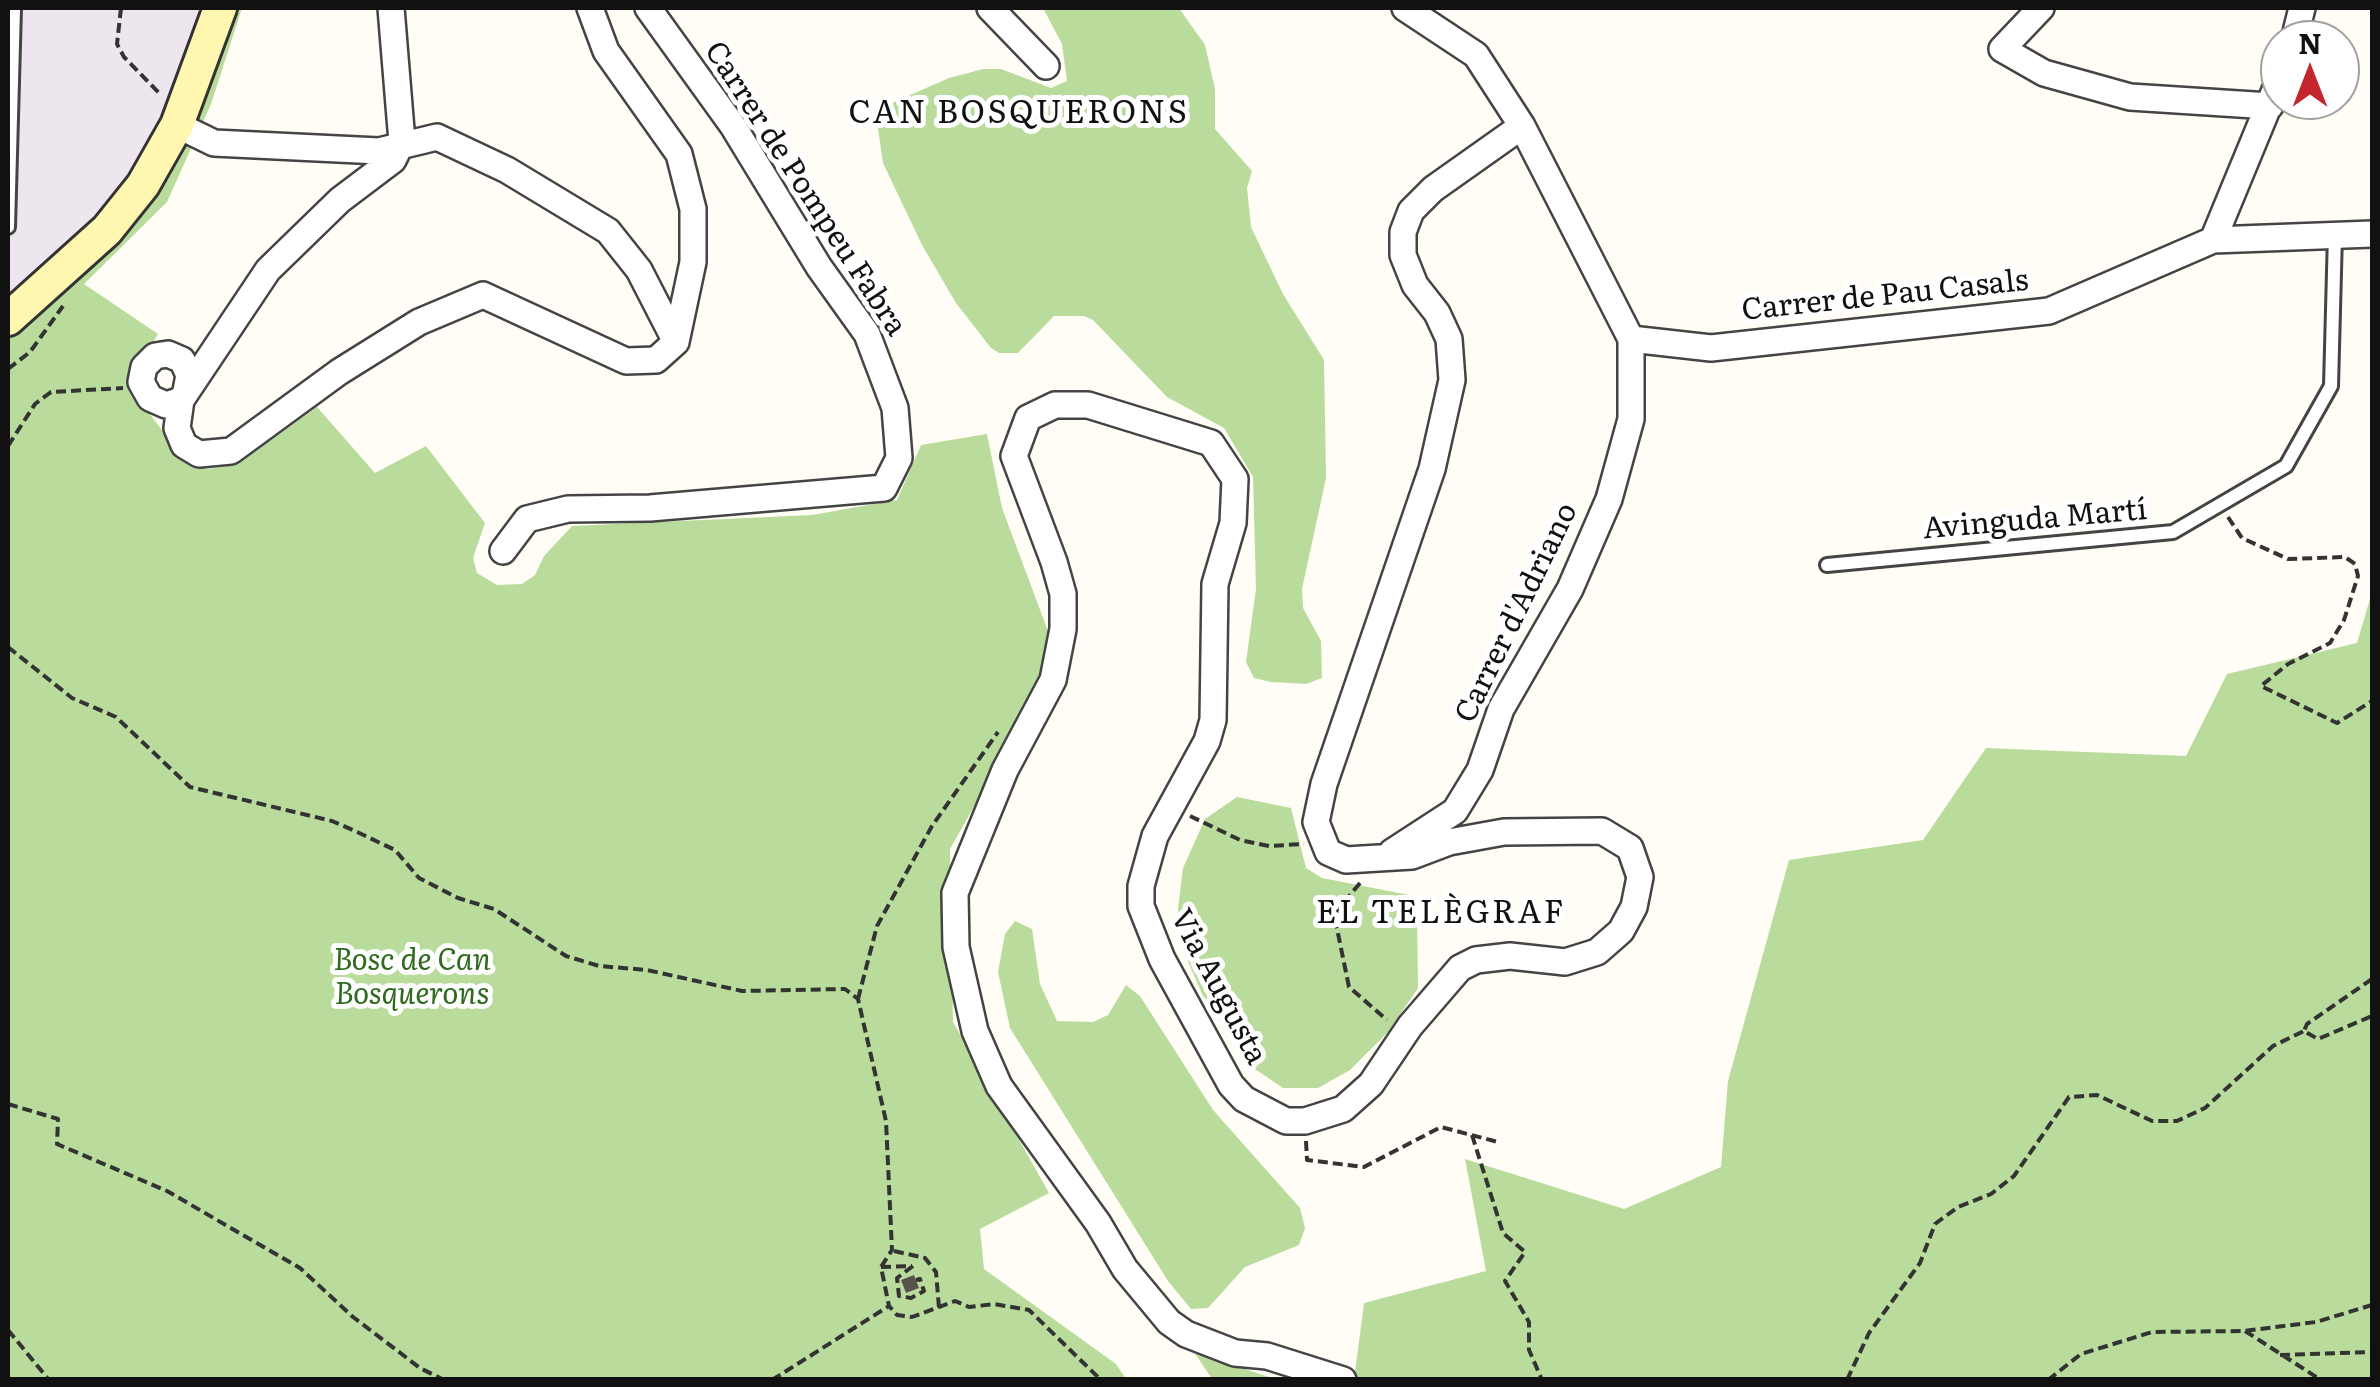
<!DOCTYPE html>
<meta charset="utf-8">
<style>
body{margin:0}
#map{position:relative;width:2380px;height:1387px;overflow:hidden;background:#fffdf5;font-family:Literata,serif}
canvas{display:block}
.frame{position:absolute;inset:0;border:10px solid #111;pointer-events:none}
.north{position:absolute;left:2260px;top:20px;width:100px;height:100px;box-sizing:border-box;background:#fff;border:2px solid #a0a0a0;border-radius:50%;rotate:0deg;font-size:28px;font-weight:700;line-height:40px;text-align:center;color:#111}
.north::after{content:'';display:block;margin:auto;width:35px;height:45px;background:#c4262e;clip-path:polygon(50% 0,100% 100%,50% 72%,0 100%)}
</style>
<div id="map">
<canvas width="2380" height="1387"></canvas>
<div class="frame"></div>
<div class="north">N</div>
</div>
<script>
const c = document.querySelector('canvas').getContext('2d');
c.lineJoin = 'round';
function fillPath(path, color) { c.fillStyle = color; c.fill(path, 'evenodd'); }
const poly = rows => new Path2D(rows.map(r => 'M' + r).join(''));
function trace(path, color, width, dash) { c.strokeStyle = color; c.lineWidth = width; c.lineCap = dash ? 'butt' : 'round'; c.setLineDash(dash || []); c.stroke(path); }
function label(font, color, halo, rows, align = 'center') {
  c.font = font + ' Literata,serif'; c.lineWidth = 10; c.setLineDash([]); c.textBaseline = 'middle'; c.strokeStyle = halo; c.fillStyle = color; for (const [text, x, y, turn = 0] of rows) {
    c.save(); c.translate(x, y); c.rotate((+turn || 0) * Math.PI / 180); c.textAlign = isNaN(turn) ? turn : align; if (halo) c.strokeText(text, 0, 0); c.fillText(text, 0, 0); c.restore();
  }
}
fillPath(poly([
 [8,8,203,8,155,136,107,206,8,296]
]), '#eee6ef');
fillPath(poly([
 [203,8,242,8,211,104,167,202,84,284,158,334,135,373,138,399,183,457,207,469,237,465,317,407,375,473,426,446,485,523,473,558,477,573,497,585,522,584,535,575,544,556,572,526,812,515,897,500,921,445,987,434,1002,508,1058,658,950,849,953,1022,1049,1193,980,1229,984,1269,1116,1364,1126,1379,8,1379,8,296,107,206,155,136],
 [1043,8,1179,8,1205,45,1215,89,1215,129,1252,171,1247,188,1251,227,1283,294,1324,360,1326,478,1302,589,1303,608,1321,641,1322,678,1306,684,1271,682,1254,678,1246,662,1256,589,1253,477,1224,428,1167,397,1093,320,1084,316,1054,316,1018,353,999,353,991,348,956,303,922,245,883,163,877,122,878,112,885,106,949,78,983,69,1001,69,1051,88,1067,81,1062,44],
 [2372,592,2372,1379,1354,1380,1364,1303,1486,1271,1465,1159,1624,1209,1721,1167,1728,1081,1789,860,1923,840,1986,748,2186,756,2227,674,2357,643],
 [1237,797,1291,808,1306,868,1322,878,1409,895,1417,912,1418,988,1388,1032,1350,1070,1318,1088,1283,1088,1252,1067,1202,994,1181,945,1178,909,1183,868,1205,819],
 [1015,921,1032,929,1040,984,1057,1021,1093,1022,1108,1015,1126,985,1140,996,1213,1110,1300,1208,1305,1228,1299,1245,1245,1267,1208,1308,1191,1309,1168,1281,1010,1028,998,972,1005,934],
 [1194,1352,1275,1379,1212,1379]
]), '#b9dc9c');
fillPath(poly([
 [914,1275,919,1288,906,1293,901,1280]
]), '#5a524d');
const lane = poly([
 [8,227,14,8],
 [1827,565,2173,532,2286,466,2331,386,2335,234]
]);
const street = poly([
 [391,8,402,142,393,160,340,200,268,270,181,400,177,428,184,445,199,454,231,451,339,372,419,322,483,295,626,361,656,360,676,342],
 [590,8,606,51,679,154,693,209,693,262,676,342],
 [990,8,1046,66],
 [2041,8,2002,49,2044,73,2130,97,2270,106],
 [2294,40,2302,8],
 [177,125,214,143,379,151,437,137,507,170,608,231,639,270,676,342],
 [2213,240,2280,78],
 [1631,339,1711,348,2049,311,2213,240,2372,234],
 [181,400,166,405,150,398,141,382,144,367,155,356,168,354,182,360,189,375,186,391],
 [503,551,527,519,568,509,650,508,884,488,899,458,895,408,867,334,819,267,733,126,648,8],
 [1392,852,1455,811,1480,770,1501,709,1570,589,1609,499,1631,419,1631,339,1522,126,1476,55,1405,8],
 [1343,1380,1267,1356,1235,1353,1186,1334,1169,1322,1125,1269,1098,1223,999,1086,975,1031,956,947,955,893,1005,770,1053,680,1063,629,1063,594,1054,562,1014,456,1028,418,1055,405,1088,405,1211,443,1235,479,1233,523,1215,584,1213,720,1207,741,1155,836,1141,886,1141,906,1162,959,1231,1085,1244,1099,1286,1121,1305,1121,1343,1109,1371,1084,1410,1026,1460,968,1476,960,1510,956,1565,962,1597,952,1621,931,1634,907,1640,877,1630,848,1602,831,1504,832,1449,842,1412,856,1346,860,1328,852,1316,822,1324,784,1432,469,1452,380,1449,339,1437,313,1415,285,1403,255,1403,232,1411,211,1433,189,1522,126]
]);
const secondary = poly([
 [8,319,107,230,143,185,177,125,220,8]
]);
trace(lane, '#444', 18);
trace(street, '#444', 30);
trace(secondary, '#333', 38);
trace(poly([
 [121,8,117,44,124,57,161,95],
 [8,369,30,352,63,306],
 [8,446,35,404,51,392,123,388],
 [2228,517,2242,538,2288,559,2345,557,2355,564,2358,576,2344,620,2330,643,2288,664,2261,686,2337,723,2372,701],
 [8,647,72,698,116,717,190,787,332,821,355,831,395,850,419,878,458,898,494,909,566,956,599,966,647,970,742,991,845,989,858,999,886,1121,892,1250,881,1267,889,1306,897,1315,912,1317,955,1301,969,1307,994,1304,1029,1310,1101,1380],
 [1190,816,1240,840,1269,846,1304,844],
 [1360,883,1334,914,1349,987,1387,1020],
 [2372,979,2307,1024,2304,1031,2318,1039,2372,1016],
 [858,999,877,926,932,826,998,732],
 [8,1104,58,1119,57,1144,167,1191,300,1268,353,1317,420,1368,444,1380],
 [1472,1135,1503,1233,1525,1252,1505,1281,1529,1322,1529,1350,1542,1380],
 [1306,1141,1307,1160,1364,1167,1441,1127,1498,1142],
 [894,1251,925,1258,936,1272,939,1308],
 [913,1266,897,1278,899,1296,911,1298,924,1291,920,1279,916,1280],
 [881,1267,912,1266],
 [8,1330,49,1380],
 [2245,1331,2321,1380],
 [2280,1355,2372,1352],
 [772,1380,889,1306],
 [1847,1380,1869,1333,1920,1263,1935,1224,1958,1207,1991,1194,2014,1176,2069,1097,2097,1095,2152,1121,2177,1121,2205,1108,2273,1046,2304,1031],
 [2048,1380,2081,1354,2152,1332,2244,1331,2316,1322,2372,1305]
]), '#333', 4, [10, 5]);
trace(lane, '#fff', 12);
trace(street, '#fff', 25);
trace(secondary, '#fff6b0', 32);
label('30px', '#111', '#fff', [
 ["Carrer de Pompeu Fabra",805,189,57],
 ["Carrer de Pau Casals",1885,296,-6],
 ["Avinguda Martí",2035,520,-5],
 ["Carrer d'Adriano",1517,613,-64],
 ["Via Augusta",1218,987,62]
]);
label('italic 30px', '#2f6b1f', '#fff', [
 ["Bosc de Can",412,961],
 ["Bosquerons",412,995]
]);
c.letterSpacing = '2.5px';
label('32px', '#111', '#fff', [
 ["CAN BOSQUERONS",1019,114],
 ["EL TELÈGRAF",1441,914]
]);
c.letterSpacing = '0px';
</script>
